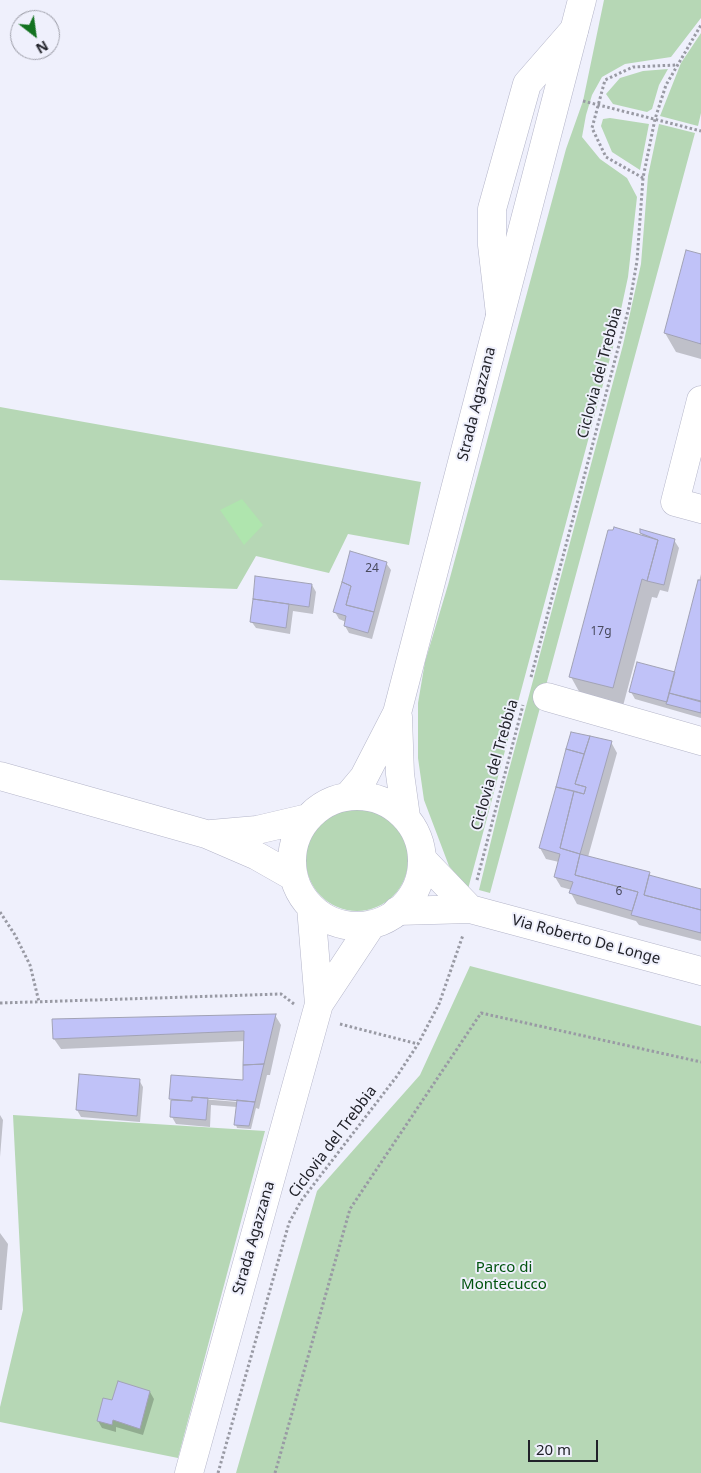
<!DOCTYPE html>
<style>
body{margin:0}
#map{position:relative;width:701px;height:1473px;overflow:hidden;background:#eff0fc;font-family:"Noto Sans",sans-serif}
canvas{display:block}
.north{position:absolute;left:10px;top:10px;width:50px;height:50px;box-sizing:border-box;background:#eff0fc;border:1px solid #9d9ea8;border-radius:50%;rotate:150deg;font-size:14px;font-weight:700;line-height:20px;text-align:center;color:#212229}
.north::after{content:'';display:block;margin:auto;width:18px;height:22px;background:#137220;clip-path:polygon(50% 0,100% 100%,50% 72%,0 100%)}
.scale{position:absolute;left:528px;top:1440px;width:70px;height:22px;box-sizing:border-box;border:2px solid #212229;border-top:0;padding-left:6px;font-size:15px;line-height:18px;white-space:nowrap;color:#212229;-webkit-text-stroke:4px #eff0fc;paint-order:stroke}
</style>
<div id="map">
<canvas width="701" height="1473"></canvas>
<div class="north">N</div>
<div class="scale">20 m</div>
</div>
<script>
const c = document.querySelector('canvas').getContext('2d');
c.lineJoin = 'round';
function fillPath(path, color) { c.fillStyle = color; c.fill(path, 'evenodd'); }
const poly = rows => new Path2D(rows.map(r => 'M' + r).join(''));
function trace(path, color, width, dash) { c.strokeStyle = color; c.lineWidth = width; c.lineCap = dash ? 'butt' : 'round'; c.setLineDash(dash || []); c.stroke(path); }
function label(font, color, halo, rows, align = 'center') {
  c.font = font + ' "Noto Sans",sans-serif'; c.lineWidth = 4; c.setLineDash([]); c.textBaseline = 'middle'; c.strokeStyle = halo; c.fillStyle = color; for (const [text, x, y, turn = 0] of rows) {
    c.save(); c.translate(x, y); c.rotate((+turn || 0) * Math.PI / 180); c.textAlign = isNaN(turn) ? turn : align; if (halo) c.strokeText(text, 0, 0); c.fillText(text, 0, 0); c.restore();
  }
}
fillPath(poly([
 [604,0,701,0,701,18,671,57,625,64,602,77,592,95,586,115,582,137,600,159,627,178,637,197,628,277,613,347,468,889,449,866,424,800,418,758,418,703,425,662,448,585,566,149,583,101],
 [701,33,701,113,698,126,660,116,681,63],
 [668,69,659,85,652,109,647,112,613,104,606,94,620,78,643,71],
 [610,118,649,124,640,170,612,152,601,126,603,119],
 [659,124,695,133,490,893,479,890,502,796,623,345,641,264,648,176],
 [0,407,421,482,409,545,348,534,329,573,256,556,237,589,0,580],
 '306 860a51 51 0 1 1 102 0a51 51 0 1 1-102 0Z',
 [470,966,701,1026,701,1473,236,1473,317,1191,420,1075],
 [13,1115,265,1131,178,1458,0,1422,0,1407,23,1310]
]), '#b6d7b5');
fillPath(poly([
 [242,499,263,525,244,545,220,510]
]), '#afe5ae');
fillPath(poly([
 [701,256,701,359,676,352,665,333],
 [641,533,674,540,679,548,668,592,660,590,657,598,652,597,623,706,581,695,571,677,643,537],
 [386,563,391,570,372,639,349,633,345,626,346,622,339,619,335,612],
 [701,574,701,718,635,699,631,692,675,674],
 [312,585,316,592,313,614,293,611,290,634,256,628,251,621],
 [572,733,611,742,617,753,588,857,649,873,652,878,701,890,701,941,639,925,636,921,577,904,571,893,572,890,561,887,555,877,559,862,546,859,540,848],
 [275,1015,281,1025,270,1075,267,1075,259,1109,256,1108,251,1129,237,1128,236,1125,237,1107,211,1105,210,1127,176,1124,172,1117,172,1077,244,1081,245,1041,61,1049,54,1039],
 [202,1096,238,1099,238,1102,201,1099],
 [80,1075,139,1080,143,1087,140,1122,81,1117,77,1110],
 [0,1115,3,1120,0,1157],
 [0,1233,8,1244,2,1310,0,1310],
 [150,1392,154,1399,143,1435,116,1427,116,1432,102,1428,98,1421,113,1401]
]), '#0003');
const building = poly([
 [686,250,701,254,701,344,664,333,686,250],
 [614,527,658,540,647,581,642,579,613,688,569,677,608,530,613,530,614,527],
 [640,529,675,539,664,585,647,581,658,540,640,533,640,529],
 [350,551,387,562,374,612,346,605,351,586,342,582,350,551],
 [255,576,312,584,309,607,253,599,255,576],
 [698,580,701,580,701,702,669,693,698,580],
 [342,582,351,586,346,605,374,612,368,633,344,626,346,616,333,612,342,582],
 [253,599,289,604,286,628,250,622,253,599],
 [637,662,675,672,667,702,629,692,637,662],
 [669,693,701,701,701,713,666,704,669,693],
 [571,732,590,736,584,754,566,749,571,732],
 [590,736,612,741,580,854,560,848,574,791,584,794,586,787,575,784,590,736],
 [566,749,584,754,575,784,586,787,584,794,556,787,566,749],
 [556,787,574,791,560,848,580,854,575,875,638,892,632,911,569,893,573,882,554,877,560,854,539,848,556,787],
 [580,854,650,872,644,895,701,910,701,933,631,915,638,892,575,875,580,854],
 [649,875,701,889,701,910,644,895,649,875],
 [276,1014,264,1064,243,1065,244,1031,53,1039,52,1019,276,1014],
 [264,1064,255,1102,192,1097,192,1101,169,1099,171,1075,243,1080,243,1065,264,1064],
 [79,1074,140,1079,137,1116,76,1110,79,1074],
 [192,1097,208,1098,206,1120,170,1117,171,1100,192,1101,192,1097],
 [237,1100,255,1102,249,1126,234,1125,237,1100],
 [118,1381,150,1391,140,1429,113,1420,112,1425,97,1421,103,1398,112,1400,118,1381]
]);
fillPath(building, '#c0c2f8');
trace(building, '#a1a2b5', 1);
const minor = poly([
 [500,314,492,245,492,209,527,84,574,30],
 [701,400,675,502,701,509],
 [547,697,701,741],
 [422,859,470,909],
 [397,911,470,909,701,971]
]);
const major = poly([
 [398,717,400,774,406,817],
 [0,776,206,834,257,856,294,877],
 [348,796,364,777,397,713,582,0],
 '292 861a65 65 0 1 1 130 0a65 65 0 1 1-130 0Z',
 [211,834,257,830,308,818],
 [311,907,319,1004],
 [189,1473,319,1004,372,924]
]);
trace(minor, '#b4b5c9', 29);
trace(major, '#b4b5c9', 29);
trace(poly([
 [583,101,701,131],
 [643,178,606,157,592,128,605,80,633,67,676,65],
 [531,677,629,307,637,261,643,178,655,119,666,85,701,25],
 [477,880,523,705],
 [0,912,15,935,30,965,39,1002],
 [0,1003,281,994,294,1004],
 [340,1024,418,1044],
 [218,1473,289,1223,301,1201,397,1076,418,1044,439,1004,463,935],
 [275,1473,350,1209,481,1013,701,1062]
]), '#999aa4', 3, [2.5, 2.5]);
trace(minor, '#fff', 28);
trace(major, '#fff', 28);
label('12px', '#494a5d', null, [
 ["24",372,569],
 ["17g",601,632],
 ["6",619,892]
]);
label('15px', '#212229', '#eff0fc', [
 ["Ciclovia del Trebbia",600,373,-75],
 ["Strada Agazzana",477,404,-76],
 ["Ciclovia del Trebbia",495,765,-74],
 ["Via Roberto De Longe",586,940,15],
 ["Ciclovia del Trebbia",333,1142,-53],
 ["Strada Agazzana",254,1238,-74]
]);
label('15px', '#00530e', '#eff0fc', [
 ["Parco di",504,1268],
 ["Montecucco",504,1285]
]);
</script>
